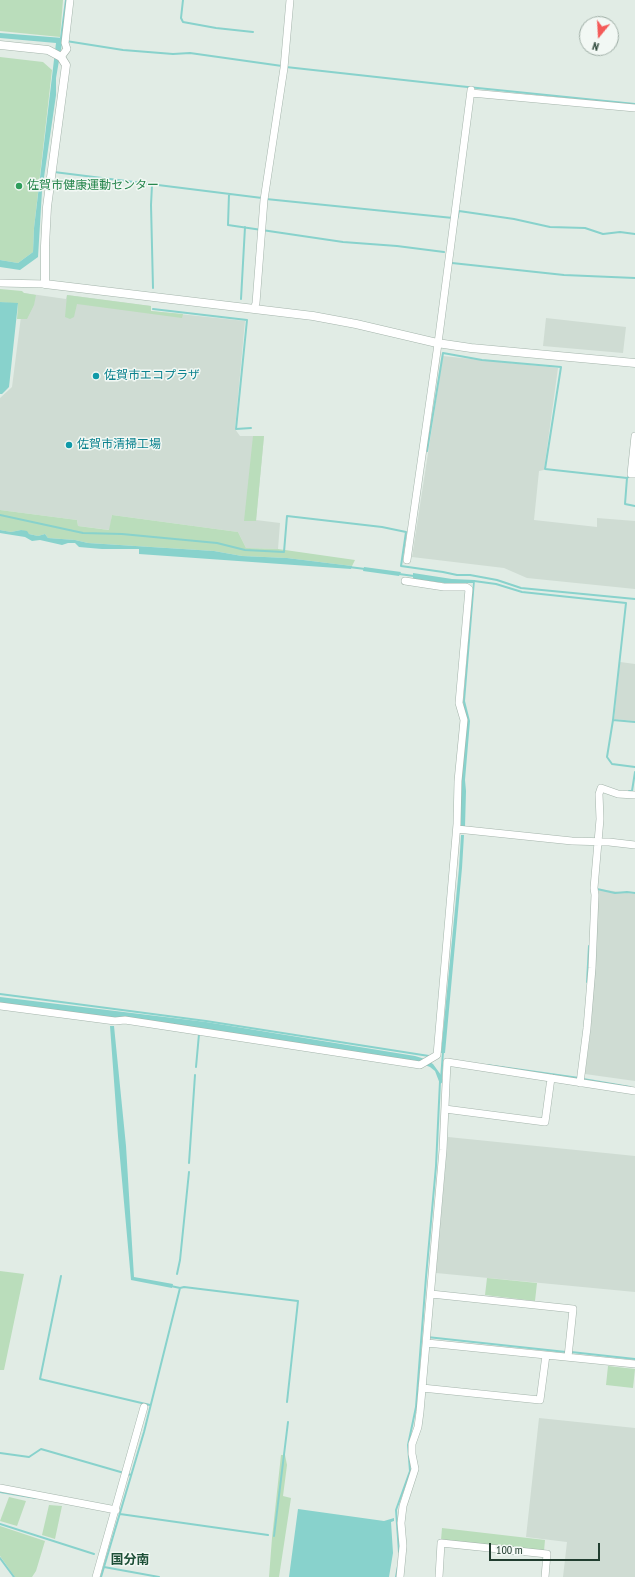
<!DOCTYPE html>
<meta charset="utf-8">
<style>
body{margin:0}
#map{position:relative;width:635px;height:1577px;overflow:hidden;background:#e1ece5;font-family:"PT Sans Narrow",sans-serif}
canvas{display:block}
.north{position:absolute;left:579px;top:16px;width:40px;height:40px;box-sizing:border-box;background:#f2f8f4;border:1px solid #9eada5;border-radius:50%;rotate:198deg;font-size:11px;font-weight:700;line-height:16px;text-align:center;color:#213d2f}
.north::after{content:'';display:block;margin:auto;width:14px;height:18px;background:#f45a58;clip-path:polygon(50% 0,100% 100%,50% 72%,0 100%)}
.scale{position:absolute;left:489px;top:1543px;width:111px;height:18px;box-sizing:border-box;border:2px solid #213d2f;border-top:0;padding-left:5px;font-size:12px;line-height:14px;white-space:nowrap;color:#213d2f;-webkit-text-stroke:3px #f2f8f4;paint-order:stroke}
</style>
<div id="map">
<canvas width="635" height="1577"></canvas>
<div class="north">N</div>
<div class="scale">100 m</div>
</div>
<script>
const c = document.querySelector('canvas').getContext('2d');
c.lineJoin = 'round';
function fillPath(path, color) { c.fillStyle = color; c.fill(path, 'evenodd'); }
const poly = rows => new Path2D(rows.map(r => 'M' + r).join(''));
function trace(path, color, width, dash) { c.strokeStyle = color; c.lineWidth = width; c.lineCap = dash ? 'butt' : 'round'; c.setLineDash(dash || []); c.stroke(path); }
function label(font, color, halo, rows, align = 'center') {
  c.font = font + ' "PT Sans Narrow","Noto Sans JP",sans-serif'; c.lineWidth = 3; c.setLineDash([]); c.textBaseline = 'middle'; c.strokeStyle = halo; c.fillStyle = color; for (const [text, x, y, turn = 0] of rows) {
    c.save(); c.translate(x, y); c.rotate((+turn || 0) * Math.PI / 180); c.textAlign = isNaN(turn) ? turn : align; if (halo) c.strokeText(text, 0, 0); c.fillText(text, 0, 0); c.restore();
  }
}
fillPath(poly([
 [24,293,66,299,67,295,151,306,151,311,245,321,235,429,240,436,264,436,256,520,280,523,278,549,246,548,238,532,112,515,110,530,78,526,77,520,0,510,0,398,12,387],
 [546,318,626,327,623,353,543,346],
 [443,356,558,368,544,470,539,471,534,520,597,527,597,518,635,521,635,589,527,578,504,568,412,557],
 [620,662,635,664,635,721,614,719],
 [599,889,635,894,635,1081,585,1074,591,1028],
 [448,1137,635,1156,635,1292,436,1273],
 [539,1418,635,1428,635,1577,563,1577,567,1542,526,1537]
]), '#cfdcd3');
fillPath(poly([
 [0,0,63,0,60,37,0,31],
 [0,57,43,62,52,70,34,228,33,252,18,263,0,260],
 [0,289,22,291,24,293,36,295,34,305,27,319,17,319,18,304,0,302],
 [67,295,151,306,151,311,183,314,182,318,77,304,74,317,70,319,65,317],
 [253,436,264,436,256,521,244,521],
 [0,510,77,520,78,526,109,530,112,515,238,532,246,548,278,549,355,560,352,566,287,558,242,556,214,551,88,543,75,540,48,538,45,534,38,536,29,534,21,530,11,532,0,530],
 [0,1271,24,1274,4,1370,0,1370],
 [487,1278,537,1283,535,1301,485,1295],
 [608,1366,635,1369,633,1388,606,1385],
 [281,1455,285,1455,287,1465,283,1496,291,1498,279,1577,269,1577,272,1538],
 [9,1497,26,1501,17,1526,0,1521],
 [49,1505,62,1506,55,1539,42,1535],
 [0,1526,45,1541,36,1571,32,1577,15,1577,0,1556],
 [442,1528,545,1540,544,1551,441,1540]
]), '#baddbb');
fillPath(poly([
 [0,33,63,38,56,78,56,95,42,191,38,257,20,270,0,267,0,260,18,263,33,252,34,228,56,43,0,38],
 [0,302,18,303,9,387,2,394,0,394],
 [0,530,11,532,21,530,27,531,29,534,38,536,45,534,48,538,75,540,88,543,214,551,242,556,287,558,352,566,351,569,139,554,139,549,102,549,79,547,75,543,68,543,62,545,40,540,32,541,25,537,6,534,0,533],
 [364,567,401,572,399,576,363,571],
 [413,573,452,579,475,580,465,701,470,721,465,780,466,791,465,827,461,827,461,781,466,719,463,702,473,583,444,583,413,579],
 [461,835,464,835,462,868,445,1053,441,1053,459,868],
 [0,997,206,1022,415,1056,425,1059,433,1064,441,1075,443,1082,440,1084,435,1071,430,1067,415,1061,126,1017,112,1018,0,1004],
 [110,1026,114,1026,126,1146,134,1277,173,1284,172,1288,131,1280,118,1136],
 [298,1509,384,1521,394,1518,394,1521,391,1522,393,1553,389,1577,289,1577]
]), '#88d2cc');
trace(poly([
 [183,0,181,18,183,22,216,28,253,32],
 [61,38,66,0],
 [66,41,123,50,173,54,190,53,282,66],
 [286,67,458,86,635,104],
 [54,172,262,198],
 [152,185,151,205,153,288],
 [229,194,228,225,343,242,397,246,444,252],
 [266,199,453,218],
 [457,219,459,211,514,219,550,227,585,228,603,234,620,232,635,234],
 [452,263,564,275,635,278],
 [241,299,245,227],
 [153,309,247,320,236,429,251,428],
 [427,451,443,353,482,360,561,367,545,469,627,478,631,475],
 [627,478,625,504,635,506],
 [0,515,83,533,122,534,217,543,245,550,284,552,287,516,382,527,406,532,401,566,443,572,457,575,470,575,497,580,521,588,635,599],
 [349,567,365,569],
 [399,574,414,576],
 [474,581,496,584,522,592,626,603,613,720,607,757,612,764,635,767],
 [613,720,635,722],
 [629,791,632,791,635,772],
 [596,891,597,889,615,893,627,892,635,893],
 [587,982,589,946],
 [0,994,206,1021,429,1056],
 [487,1065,579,1078],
 [196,1067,199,1034],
 [441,1079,443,1052],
 [583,1079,630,1087],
 [189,1163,195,1075],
 [177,1274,180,1260,189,1172],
 [61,1276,40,1379,150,1405],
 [180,1288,184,1287,298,1301,287,1402],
 [427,1337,566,1352],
 [571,1352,635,1359],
 [0,1453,29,1457,41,1449,131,1475],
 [0,1492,36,1498],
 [120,1514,268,1535],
 [0,1524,94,1554],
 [274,1536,288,1422],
 [399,1552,396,1510,410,1471,408,1445,416,1407,426,1277,436,1166,440,1081],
 [0,1558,14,1577],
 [104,1567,159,1577],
 [101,1577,144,1432,180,1288,171,1286],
 [396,1577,398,1566]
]), '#88d2cc', 2);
const minor = poly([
 [61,57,67,49,65,43,70,0],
 [471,93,635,108],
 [0,283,45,284],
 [254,309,256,303,264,200,284,68,290,0],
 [635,436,631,474,635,474],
 [407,560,437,351,471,90],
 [457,829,572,841,609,842,635,845],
 [0,1006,115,1021,125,1020,420,1065,437,1055,457,824,458,781,464,720,459,703,469,589,466,587,444,587,405,581],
 [580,1083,587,1028,592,968,595,895,594,888,600,819,599,794,601,788,618,794,635,795],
 [445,1109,545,1122,551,1078],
 [431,1294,573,1309,568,1357],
 [427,1343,635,1364],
 [422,1388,540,1400,546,1355],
 [0,1488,116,1510],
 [96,1577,144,1407],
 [400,1577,403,1546,401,1523,403,1506,415,1469,412,1454,412,1444,418,1427,420,1412,443,1150,447,1062,635,1091],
 [439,1577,441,1543,547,1554,545,1577]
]);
const tertiary = poly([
 [0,45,48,50,61,57,66,65,47,207,45,246,45,284,313,316,356,324,437,343,471,348,635,363]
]);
trace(minor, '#a4b4ab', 8);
trace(tertiary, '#a4b4ab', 9);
trace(minor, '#fff', 7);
trace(tertiary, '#fff', 8);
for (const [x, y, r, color] of [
 [19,186,4,"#2e9e5b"],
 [96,376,4,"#0f9aa8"],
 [69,445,4,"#0f9aa8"]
]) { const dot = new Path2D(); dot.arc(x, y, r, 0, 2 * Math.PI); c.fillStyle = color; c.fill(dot); trace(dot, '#f2f8f4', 1.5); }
label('12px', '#27864d', '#f2f8f4', [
 ["佐賀市健康運動センター",27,186]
], 'left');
label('12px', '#0d838f', '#f2f8f4', [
 ["佐賀市エコプラザ",104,376],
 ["佐賀市清掃工場",77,445]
], 'left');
label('bold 13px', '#1d4f37', '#f2f8f4', [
 ["国分南",130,1560]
]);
</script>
